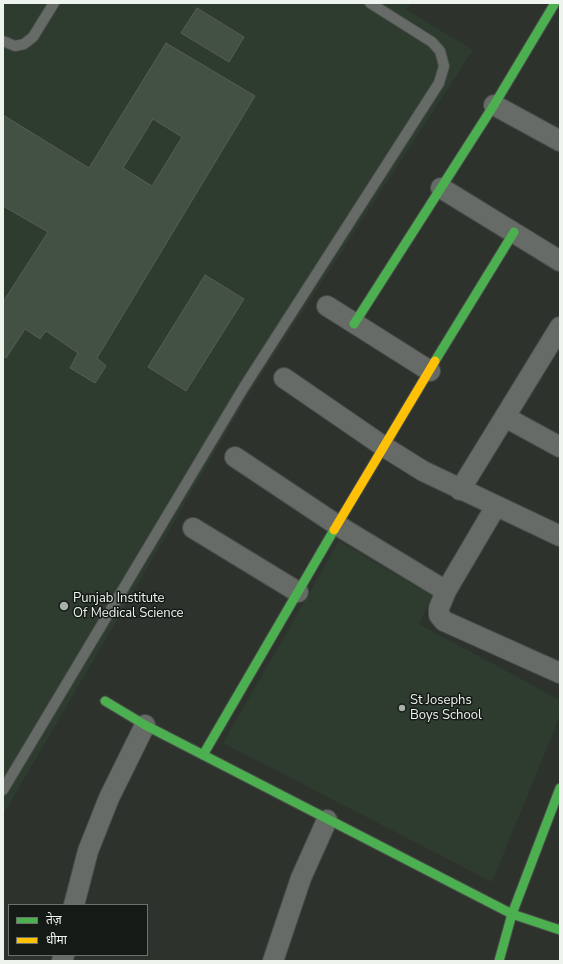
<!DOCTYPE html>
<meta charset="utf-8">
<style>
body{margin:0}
#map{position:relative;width:563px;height:964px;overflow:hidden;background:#2d322d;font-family:"Nunito Sans","Noto Sans Devanagari",sans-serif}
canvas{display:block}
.frame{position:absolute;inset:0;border:4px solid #edf3ed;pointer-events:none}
.legend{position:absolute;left:8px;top:904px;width:140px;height:52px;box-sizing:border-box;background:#161a16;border:1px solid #6c716c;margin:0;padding:5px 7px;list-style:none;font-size:12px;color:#edf3ed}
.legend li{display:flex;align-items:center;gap:8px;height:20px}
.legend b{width:20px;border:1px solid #6c716c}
</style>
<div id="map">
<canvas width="563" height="964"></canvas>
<div class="frame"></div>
<ul class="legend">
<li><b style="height:5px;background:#4caf50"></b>तेज़</li>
<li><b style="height:5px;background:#ffc107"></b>धीमा</li>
</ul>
</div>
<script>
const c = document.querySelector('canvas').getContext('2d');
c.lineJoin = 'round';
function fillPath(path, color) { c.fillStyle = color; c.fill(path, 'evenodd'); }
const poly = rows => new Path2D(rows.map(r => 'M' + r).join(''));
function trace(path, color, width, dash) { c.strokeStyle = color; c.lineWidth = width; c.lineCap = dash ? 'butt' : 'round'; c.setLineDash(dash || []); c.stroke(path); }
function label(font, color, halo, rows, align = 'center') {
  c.font = font + ' "Nunito Sans",sans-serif'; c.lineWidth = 3; c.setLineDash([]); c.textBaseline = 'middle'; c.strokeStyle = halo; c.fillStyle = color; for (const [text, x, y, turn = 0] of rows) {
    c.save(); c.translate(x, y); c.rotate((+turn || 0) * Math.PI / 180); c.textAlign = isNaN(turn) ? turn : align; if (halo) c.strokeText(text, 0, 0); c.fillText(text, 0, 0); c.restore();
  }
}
fillPath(poly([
 [3,3,411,3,407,10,473,50,247,397,3,815],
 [339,541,432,596,419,624,560,700,560,716,492,882,223,743]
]), '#2e3b2f');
const building = poly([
 [197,8,244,37,229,62,181,33,197,8],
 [166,43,255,96,97,358,106,366,95,383,70,368,78,353,46,331,40,339,25,329,6,358,3,356,3,302,48,232,3,206,3,115,89,168,166,43],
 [153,119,182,137,152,186,123,168,153,119],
 [205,275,244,299,186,391,148,367,205,275]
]);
fillPath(building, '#435044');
trace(building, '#575c57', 1);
const lane = poly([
 [3,41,15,46,24,44,33,37,54,3],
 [3,790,244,387,439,83,444,66,440,51,432,42,370,3]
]);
const street = poly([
 [494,105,560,141],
 [441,188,560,261],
 [327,306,430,371],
 [284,378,383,446,423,471,560,536],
 [505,417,560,447],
 [235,457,337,525,446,591],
 [460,490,560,327],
 [496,506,446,591,439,608,439,615,444,621,560,673],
 [193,528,298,592],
 [74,905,88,851,109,798,145,725],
 [62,961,64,955],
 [273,961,301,878,327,820]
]);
const fast = poly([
 [354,324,494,105,555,3],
 [435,361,514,232],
 [105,701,145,725,512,914,560,930],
 [203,755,334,530],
 [499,961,512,914,560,788]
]);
const slow = poly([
 [334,530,435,361]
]);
trace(lane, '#494d49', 12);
trace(street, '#494d49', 22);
trace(fast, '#494d49', 11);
trace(slow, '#494d49', 11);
trace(lane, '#676b67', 10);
trace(street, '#676b67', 20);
trace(fast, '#4caf50', 9);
trace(slow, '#ffc107', 9);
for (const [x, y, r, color] of [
 [64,606,5,"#aaafaa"],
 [402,708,4,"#aaafaa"]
]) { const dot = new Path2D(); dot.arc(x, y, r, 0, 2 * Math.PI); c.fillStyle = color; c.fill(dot); trace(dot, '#161a16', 1.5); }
label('13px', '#edf3ed', '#161a16', [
 ["Punjab Institute",73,599],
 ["Of Medical Science",73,614],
 ["St Josephs",410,701],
 ["Boys School",410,716]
], 'left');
</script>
